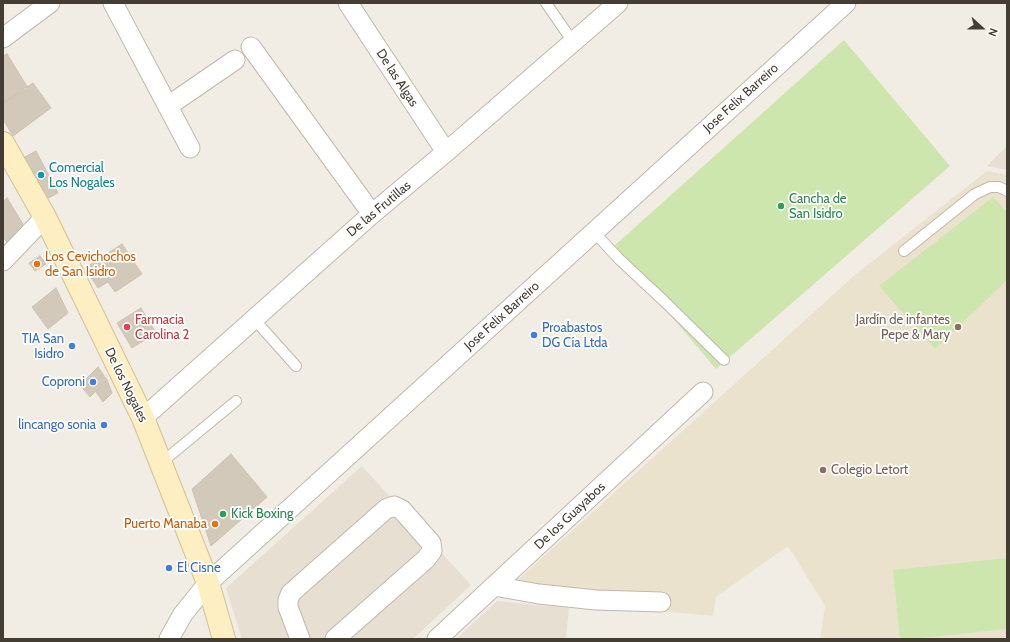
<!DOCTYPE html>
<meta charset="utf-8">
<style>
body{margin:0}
#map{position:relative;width:1010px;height:642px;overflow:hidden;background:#f2ede4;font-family:Cabin,sans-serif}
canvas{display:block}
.frame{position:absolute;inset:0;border:4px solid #443d34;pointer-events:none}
.north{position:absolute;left:962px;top:8px;width:40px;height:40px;-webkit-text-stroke:3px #fff;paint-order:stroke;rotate:111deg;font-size:11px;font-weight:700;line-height:16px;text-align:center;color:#443d34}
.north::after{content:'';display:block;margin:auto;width:14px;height:18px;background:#443d34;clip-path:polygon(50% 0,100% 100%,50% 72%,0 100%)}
</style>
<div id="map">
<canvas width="1010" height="642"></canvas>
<div class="frame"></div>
<div class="north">N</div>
</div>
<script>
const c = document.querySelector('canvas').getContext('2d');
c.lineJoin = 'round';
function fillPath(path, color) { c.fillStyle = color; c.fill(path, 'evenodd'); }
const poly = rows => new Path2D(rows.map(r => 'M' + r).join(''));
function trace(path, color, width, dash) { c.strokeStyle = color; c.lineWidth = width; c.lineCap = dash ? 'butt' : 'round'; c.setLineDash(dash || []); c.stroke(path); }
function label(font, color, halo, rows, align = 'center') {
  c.font = font + ' Cabin,sans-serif'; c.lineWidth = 3.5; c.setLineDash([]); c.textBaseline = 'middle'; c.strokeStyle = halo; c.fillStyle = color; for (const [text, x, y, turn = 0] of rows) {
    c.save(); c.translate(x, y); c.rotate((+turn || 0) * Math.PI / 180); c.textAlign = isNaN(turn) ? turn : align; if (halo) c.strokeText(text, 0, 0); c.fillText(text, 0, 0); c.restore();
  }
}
fillPath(poly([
 [1007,146,1007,170,987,166],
 [362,466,471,585,413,639,242,639,226,588],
 [497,601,569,608,566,639,456,639]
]), '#e6dfd2');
fillPath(poly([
 [987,171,1007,175,1007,639,820,639,825,606,788,546,716,597,713,616,500,596,856,274]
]), '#ebe2ce');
fillPath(poly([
 [844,40,950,166,716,369,613,247],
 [993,197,1007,212,1007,280,935,349,879,286],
 [1007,558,1007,629,912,639,900,639,893,570]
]), '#cde6ad');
const building = poly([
 [7,54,28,88,3,103,3,56,7,54],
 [33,83,51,108,13,136,3,119,3,103,33,83],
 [36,151,58,193,46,199,23,158,36,151],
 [7,198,23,224,22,231,7,242,3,238,3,202,7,198],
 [122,244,142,274,115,292,108,282,98,288,85,268,122,244],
 [40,256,46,264,35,271,29,263,40,256],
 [56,288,68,313,48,329,32,307,56,288],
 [141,308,156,333,132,348,117,323,141,308],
 [98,367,107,380,90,397,80,385,98,367],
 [107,380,112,393,103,402,96,392,107,380],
 [231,454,267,497,211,546,192,489,231,454]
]);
fillPath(building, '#d3c9ba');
trace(building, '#cec1ad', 1);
const lane = poly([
 [546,3,573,42],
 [594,232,618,258,665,302,724,360],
 [904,251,975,194,990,187,999,187,1007,191],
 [254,319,296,366],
 [161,463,236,401]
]);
const street = poly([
 [113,3,190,148],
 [348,3,446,152],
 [3,38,50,3],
 [251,47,372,214],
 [168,106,235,60],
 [3,261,45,217],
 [143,418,372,214,446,152,618,3],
 [494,586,539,594,596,600,661,602],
 [169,639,183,614,208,583,846,3],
 [300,639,288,607,288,600,291,593,386,509,394,506,402,510,431,543,432,551,426,559,335,639],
 [437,639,703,392]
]);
const secondary = poly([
 [3,143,45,217,143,418,208,583,224,639]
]);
trace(lane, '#c0b8aa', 12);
trace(street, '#c0b8aa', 21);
trace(secondary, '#d1c194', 24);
trace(lane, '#fff', 10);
trace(street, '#fff', 19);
trace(secondary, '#fdefc2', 22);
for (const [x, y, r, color] of [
 [41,175,4,"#0f9aa8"],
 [781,206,4,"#2e9e5b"],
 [37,264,4,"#e8710a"],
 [127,327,4,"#e0444e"],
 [958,327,4,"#8d6e63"],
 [534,335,4,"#3f7fe0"],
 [72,346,4,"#3f7fe0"],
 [93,382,4,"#3f7fe0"],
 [104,425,4,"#3f7fe0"],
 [823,470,4,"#8d6e63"],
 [223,514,4,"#2e9e5b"],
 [215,524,4,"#e8710a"],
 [169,568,4,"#3f7fe0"]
]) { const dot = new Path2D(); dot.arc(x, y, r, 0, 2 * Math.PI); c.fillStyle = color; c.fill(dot); trace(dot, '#fff', 1.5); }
label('13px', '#443d34', '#fff', [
 ["De las Algas",397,78,57],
 ["Jose Felix Barreiro",741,98,-42],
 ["De las Frutillas",379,209,-40],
 ["Jose Felix Barreiro",502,316,-42],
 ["De los Nogales",126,385,64],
 ["De los Guayabos",570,516,-43]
]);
label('13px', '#0d838f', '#fff', [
 ["Comercial",49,168],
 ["Los Nogales",49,183]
], 'left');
label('13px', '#27864d', '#fff', [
 ["Cancha de",789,199],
 ["San Isidro",789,214],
 ["Kick Boxing",231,514]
], 'left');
label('13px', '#c56008', '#fff', [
 ["Los Cevichochos",45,257],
 ["de San Isidro",45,272],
 ["Puerto Manaba",207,524,"right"]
], 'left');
label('13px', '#be3a42', '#fff', [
 ["Farmacia",135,320],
 ["Carolina 2",135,335]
], 'left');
label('13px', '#785e54', '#fff', [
 ["Jardín de infantes",950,320],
 ["Pepe & Mary",950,335],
 ["Colegio Letort",831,470,"left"]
], 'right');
label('13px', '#366cbe', '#fff', [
 ["Proabastos",542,328,"left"],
 ["DG Cía Ltda",542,343,"left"],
 ["TIA San",64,339],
 ["Isidro",64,354],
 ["Coproni",85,382],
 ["lincango sonia",96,425],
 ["El Cisne",177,568,"left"]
], 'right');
</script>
